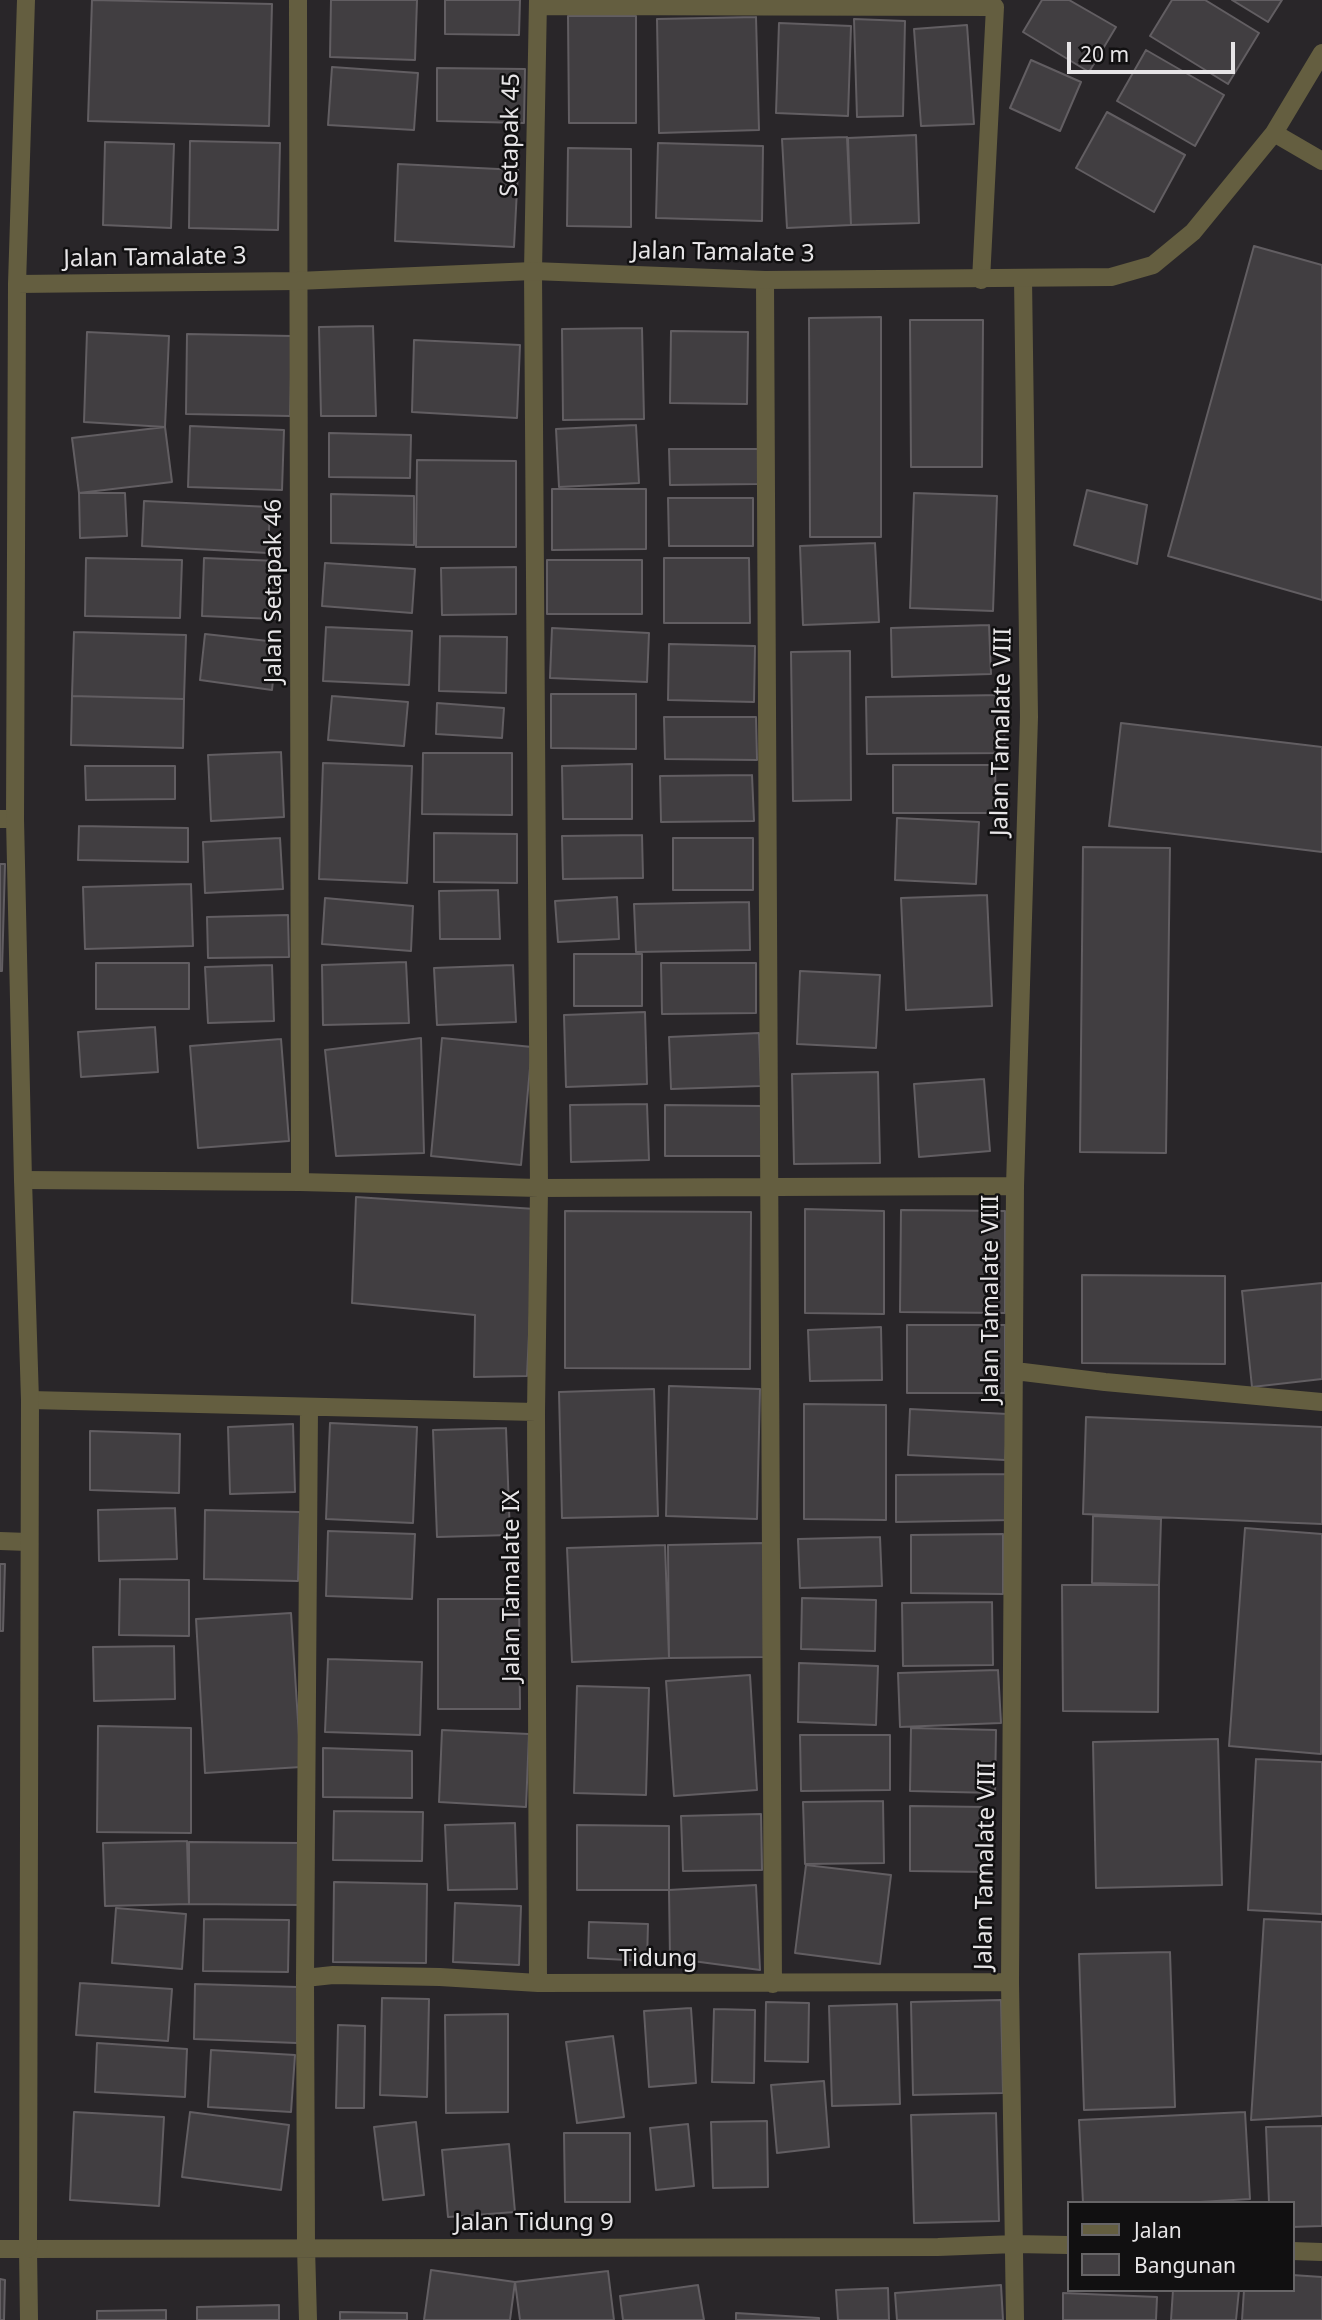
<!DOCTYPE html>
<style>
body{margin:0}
#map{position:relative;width:1322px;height:2320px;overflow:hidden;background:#292629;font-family:"Noto Sans",sans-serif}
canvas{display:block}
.legend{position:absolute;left:1067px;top:2201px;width:228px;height:91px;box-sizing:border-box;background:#111011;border:2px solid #676567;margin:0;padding:9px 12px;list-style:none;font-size:21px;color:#e7e5e7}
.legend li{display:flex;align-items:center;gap:14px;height:35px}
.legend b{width:35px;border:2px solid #676567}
.scale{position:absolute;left:1067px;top:42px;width:168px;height:32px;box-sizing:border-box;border:4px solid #e7e5e7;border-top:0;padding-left:9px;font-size:21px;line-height:24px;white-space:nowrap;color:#e7e5e7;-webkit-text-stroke:5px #111011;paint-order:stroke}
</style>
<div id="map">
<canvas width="1322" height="2320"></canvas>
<ul class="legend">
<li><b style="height:9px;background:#645e40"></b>Jalan</li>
<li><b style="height:19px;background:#413e41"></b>Bangunan</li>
</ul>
<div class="scale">20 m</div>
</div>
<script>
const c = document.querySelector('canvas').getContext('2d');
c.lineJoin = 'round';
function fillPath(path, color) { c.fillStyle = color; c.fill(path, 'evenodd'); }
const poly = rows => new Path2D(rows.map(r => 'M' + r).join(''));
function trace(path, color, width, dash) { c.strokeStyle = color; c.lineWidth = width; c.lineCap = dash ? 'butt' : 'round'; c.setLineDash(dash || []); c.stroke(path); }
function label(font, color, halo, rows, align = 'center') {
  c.font = font + ' "Noto Sans",sans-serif'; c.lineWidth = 5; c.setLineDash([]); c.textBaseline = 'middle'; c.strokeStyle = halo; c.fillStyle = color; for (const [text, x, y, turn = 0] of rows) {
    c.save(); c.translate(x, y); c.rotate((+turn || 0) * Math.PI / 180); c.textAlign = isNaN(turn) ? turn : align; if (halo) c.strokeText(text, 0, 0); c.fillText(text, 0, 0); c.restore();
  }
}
const building = poly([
 [92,0,272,4,269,126,88,121,92,0],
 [331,0,417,0,415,60,330,57,331,0],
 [445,0,520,0,519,35,445,34,445,0],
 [1042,0,1069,0,1116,27,1089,72,1023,32,1042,0],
 [1172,0,1205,0,1259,33,1228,84,1150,36,1172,0],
 [1232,0,1282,0,1268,22,1232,0],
 [568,16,636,16,636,123,569,123,568,16],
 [756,17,759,130,659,133,657,19,756,17],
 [854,19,905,21,903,116,857,117,854,19],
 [779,23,851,26,848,116,776,113,779,23],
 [967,25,974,124,921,126,914,29,967,25],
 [1146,50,1224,95,1195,146,1117,101,1146,50],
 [1031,60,1081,82,1060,131,1010,108,1031,60],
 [332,67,418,73,414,130,328,125,332,67],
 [437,68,525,69,524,123,437,121,437,68],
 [1107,112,1185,155,1154,212,1076,168,1107,112],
 [916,135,919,223,851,225,848,138,916,135],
 [847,137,851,225,787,228,782,139,847,137],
 [190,141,280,143,278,230,189,228,190,141],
 [105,142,174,144,171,228,103,225,105,142],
 [658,143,763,146,762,221,656,218,658,143],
 [568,148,631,149,631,227,567,226,568,148],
 [398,164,518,170,514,247,395,241,398,164],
 [1254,246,1322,265,1322,600,1168,556,1254,246],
 [881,317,881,537,810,537,809,318,881,317],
 [910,320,983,320,982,467,911,467,910,320],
 [373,326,376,416,321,416,319,327,373,326],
 [642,328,644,419,563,420,562,329,642,328],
 [671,331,748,332,747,404,670,403,671,331],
 [87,332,169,336,165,427,84,422,87,332],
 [187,334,292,336,290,416,186,414,187,334],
 [414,340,520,345,517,418,412,412,414,340],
 [636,425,639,483,559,487,556,429,636,425],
 [190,426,284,430,282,490,188,487,190,426],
 [165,427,172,482,79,493,72,438,165,427],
 [329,433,411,435,410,478,329,477,329,433],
 [669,449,758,449,758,484,670,485,669,449],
 [417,460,516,461,516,547,416,547,417,460],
 [552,489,646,489,646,549,552,550,552,489],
 [1087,490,1147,505,1137,564,1074,545,1087,490],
 [79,493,125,493,127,536,80,538,79,493],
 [914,493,997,496,993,611,910,608,914,493],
 [331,494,414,496,414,545,331,543,331,494],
 [668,498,753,498,753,546,669,546,668,498],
 [144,501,270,507,268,553,142,546,144,501],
 [875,543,879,622,803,625,800,546,875,543],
 [86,558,182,560,180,618,85,616,86,558],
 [204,558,278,561,275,619,202,616,204,558],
 [664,558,749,558,750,623,664,623,664,558],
 [547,560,642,560,642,614,547,614,547,560],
 [325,563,415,569,412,613,322,606,325,563],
 [516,567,516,614,442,615,441,568,516,567],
 [989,625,991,674,892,677,891,628,989,625],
 [326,627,412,631,409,685,323,681,326,627],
 [552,628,649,633,647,682,550,678,552,628],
 [74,632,186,635,184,699,72,696,74,632],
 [205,634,277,642,272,690,200,680,205,634],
 [440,636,507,637,506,693,439,691,440,636],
 [669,644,755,646,754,702,668,700,669,644],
 [850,651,851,800,793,801,791,652,850,651],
 [551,694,636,694,636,749,551,748,551,694],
 [1003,695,1005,753,867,754,866,697,1003,695],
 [72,696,184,699,183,748,71,745,72,696],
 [332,696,408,702,404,746,328,740,332,696],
 [437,703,504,708,502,738,436,734,437,703],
 [664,717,756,717,757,760,665,759,664,717],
 [1121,723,1322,747,1322,852,1109,826,1121,723],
 [281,752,284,817,211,821,208,755,281,752],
 [423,753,512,753,512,815,422,814,423,753],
 [323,763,412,766,407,883,319,879,323,763],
 [632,764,632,819,563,819,562,766,632,764],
 [893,765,995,765,996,813,893,813,893,765],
 [85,766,175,766,175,799,86,800,85,766],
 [752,775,754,821,661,822,660,776,752,775],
 [897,818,979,822,976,884,895,880,897,818],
 [79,826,188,828,188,862,78,860,79,826],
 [434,833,517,834,517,883,434,882,434,833],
 [642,835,643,878,563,879,562,836,642,835],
 [280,838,283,889,205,893,203,842,280,838],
 [673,838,753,838,753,890,673,890,673,838],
 [1083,847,1170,848,1166,1153,1080,1152,1083,847],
 [0,864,5,864,2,971,0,971,0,864],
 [191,884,193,946,85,949,83,887,191,884],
 [498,890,500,939,440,939,439,891,498,890],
 [987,895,992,1006,906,1010,901,898,987,895],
 [617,897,619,939,558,942,555,901,617,897],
 [325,898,413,906,411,951,322,944,325,898],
 [749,902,750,950,636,952,634,904,749,902],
 [288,915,289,957,208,958,207,917,288,915],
 [574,954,642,954,642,1006,574,1006,574,954],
 [406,962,409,1023,323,1025,322,965,406,962],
 [96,963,189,963,189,1009,96,1009,96,963],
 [661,963,756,963,756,1013,662,1014,661,963],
 [272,965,274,1021,208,1023,205,967,272,965],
 [513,965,516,1022,437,1025,434,968,513,965],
 [800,971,880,975,876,1048,797,1044,800,971],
 [645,1012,647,1084,566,1087,564,1015,645,1012],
 [155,1027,158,1072,81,1077,78,1032,155,1027],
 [759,1033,761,1086,671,1089,669,1037,759,1033],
 [421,1038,424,1153,336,1156,325,1050,421,1038],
 [442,1038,532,1047,521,1165,431,1156,442,1038],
 [281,1039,289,1141,198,1148,190,1046,281,1039],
 [878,1072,880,1163,794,1164,792,1074,878,1072],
 [984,1079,990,1151,919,1157,914,1084,984,1079],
 [647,1104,649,1160,571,1162,570,1105,647,1104],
 [665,1105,762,1106,762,1156,665,1156,665,1105],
 [356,1197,535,1209,527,1376,474,1377,475,1315,352,1303,356,1197],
 [805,1209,884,1211,884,1314,805,1313,805,1209],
 [901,1210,1005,1211,1005,1313,900,1312,901,1210],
 [565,1211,751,1212,750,1369,565,1368,565,1211],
 [1082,1275,1225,1276,1225,1364,1082,1363,1082,1275],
 [1322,1283,1322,1379,1252,1387,1242,1291,1322,1283],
 [907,1325,1005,1325,1005,1393,907,1393,907,1325],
 [881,1327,882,1380,810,1381,808,1330,881,1327],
 [669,1386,760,1389,757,1519,666,1516,669,1386],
 [654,1389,658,1516,562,1518,559,1392,654,1389],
 [804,1404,886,1405,886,1520,804,1519,804,1404],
 [910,1409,1008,1414,1005,1460,908,1455,910,1409],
 [1086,1417,1322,1427,1322,1524,1083,1514,1086,1417],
 [330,1423,417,1427,413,1523,326,1519,330,1423],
 [293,1424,295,1492,230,1494,228,1427,293,1424],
 [506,1428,510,1535,437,1537,433,1430,506,1428],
 [90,1431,180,1434,179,1493,90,1490,90,1431],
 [1011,1474,1012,1520,896,1522,896,1475,1011,1474],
 [175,1508,177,1559,99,1561,98,1510,175,1508],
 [205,1510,300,1512,298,1581,204,1579,205,1510],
 [1093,1516,1161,1519,1159,1585,1092,1583,1093,1516],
 [1245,1528,1322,1534,1321,1754,1229,1746,1245,1528],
 [328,1531,415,1534,412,1599,326,1596,328,1531],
 [1003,1534,1003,1594,911,1593,911,1535,1003,1534],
 [880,1537,882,1586,800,1588,798,1539,880,1537],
 [764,1543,766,1657,669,1658,668,1545,764,1543],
 [665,1545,669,1658,572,1662,567,1548,665,1545],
 [0,1564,5,1564,3,1631,0,1631,0,1564],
 [120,1579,189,1580,189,1636,119,1635,120,1579],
 [1062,1585,1159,1585,1158,1712,1063,1711,1062,1585],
 [802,1598,876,1600,875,1651,801,1649,802,1598],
 [438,1599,519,1599,520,1709,438,1709,438,1599],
 [992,1602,993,1665,903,1666,902,1603,992,1602],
 [291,1613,301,1767,205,1773,196,1619,291,1613],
 [174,1646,175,1699,94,1701,93,1647,174,1646],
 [328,1659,422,1662,420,1735,325,1732,328,1659],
 [799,1663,878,1666,876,1725,798,1722,799,1663],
 [998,1670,1001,1723,900,1727,898,1673,998,1670],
 [750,1675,757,1790,674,1796,666,1681,750,1675],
 [577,1686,649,1688,646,1795,574,1793,577,1686],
 [98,1726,191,1728,191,1833,97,1832,98,1726],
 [911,1728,996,1730,995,1793,910,1791,911,1728],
 [442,1730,529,1734,526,1807,439,1802,442,1730],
 [800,1735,890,1735,890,1790,801,1791,800,1735],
 [1218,1739,1222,1885,1096,1888,1093,1742,1218,1739],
 [323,1748,412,1751,412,1798,323,1797,323,1748],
 [1256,1759,1322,1762,1322,1914,1248,1910,1256,1759],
 [883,1801,884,1863,805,1864,803,1802,883,1801],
 [910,1806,987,1807,987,1872,910,1871,910,1806],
 [334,1811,423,1812,422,1861,333,1860,334,1811],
 [761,1814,762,1870,683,1871,681,1816,761,1814],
 [515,1823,517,1889,448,1890,445,1825,515,1823],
 [577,1825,669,1826,669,1890,577,1890,577,1825],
 [187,1841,189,1904,105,1906,103,1843,187,1841],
 [189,1842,302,1843,303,1905,189,1904,189,1842],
 [806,1865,891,1875,880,1964,795,1953,806,1865],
 [334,1882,427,1884,426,1963,333,1962,334,1882],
 [756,1885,760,1970,670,1958,669,1890,756,1885],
 [455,1903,521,1906,519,1965,453,1962,455,1903],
 [116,1908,186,1914,182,1969,112,1963,116,1908],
 [204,1919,289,1920,288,1972,203,1971,204,1919],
 [1264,1919,1322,1922,1322,2116,1251,2120,1264,1919],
 [589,1922,648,1924,647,1961,588,1958,589,1922],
 [1170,1952,1175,2107,1084,2110,1079,1954,1170,1952],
 [80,1983,172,1989,168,2041,76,2035,80,1983],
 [195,1984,298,1987,297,2043,194,2039,195,1984],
 [382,1998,429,1999,427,2097,380,2095,382,1998],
 [1001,2000,1003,2093,913,2095,911,2002,1001,2000],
 [766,2002,809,2003,808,2062,765,2061,766,2002],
 [897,2004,900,2104,832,2106,829,2006,897,2004],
 [691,2008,696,2083,649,2087,644,2011,691,2008],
 [714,2009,755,2010,754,2083,712,2082,714,2009],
 [508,2014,508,2112,446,2113,445,2015,508,2014],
 [338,2025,365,2026,364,2108,336,2108,338,2025],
 [613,2036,624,2117,577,2123,566,2042,613,2036],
 [97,2043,187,2049,185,2097,95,2092,97,2043],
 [211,2050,295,2055,291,2112,208,2107,211,2050],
 [824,2081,829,2147,777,2153,771,2085,824,2081],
 [74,2112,164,2117,159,2206,70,2200,74,2112],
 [190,2112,289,2125,281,2190,182,2177,190,2112],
 [1245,2112,1250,2199,1183,2203,1083,2203,1079,2120,1245,2112],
 [996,2113,999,2221,914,2223,911,2115,996,2113],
 [767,2121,768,2187,713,2188,711,2122,767,2121],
 [416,2122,424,2195,383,2200,374,2127,416,2122],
 [688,2124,694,2186,656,2190,650,2128,688,2124],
 [1322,2126,1322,2226,1292,2227,1292,2203,1269,2203,1266,2127,1322,2126],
 [564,2133,630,2133,630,2202,565,2202,564,2133],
 [509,2144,515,2212,448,2217,442,2150,509,2144],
 [431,2270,515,2282,510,2320,424,2320,431,2270],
 [608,2271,614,2320,520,2320,515,2282,608,2271],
 [1292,2275,1322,2277,1322,2320,1242,2320,1244,2290,1292,2290,1292,2275],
 [0,2279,5,2280,4,2320,0,2320,0,2279],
 [698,2285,704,2320,623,2320,620,2296,698,2285],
 [1001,2285,1003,2320,897,2320,895,2293,1001,2285],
 [888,2288,889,2320,838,2320,836,2290,888,2288],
 [1173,2290,1239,2290,1236,2320,1171,2320,1173,2290],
 [1063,2293,1157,2297,1156,2320,1063,2320,1063,2293],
 [279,2305,279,2320,197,2320,197,2307,279,2305],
 [166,2310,166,2320,97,2320,97,2311,166,2310],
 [340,2312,407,2313,407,2320,340,2320,340,2312],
 [736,2313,819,2318,819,2320,736,2320,736,2313]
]);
fillPath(building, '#413e41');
trace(building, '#625e62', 2);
trace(poly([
 [298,0,300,1182],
 [538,6,995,7],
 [765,280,773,1984],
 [981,280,995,7],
 [0,819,15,819],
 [23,1180,300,1182,539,1188,1015,1186],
 [1015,1371,1105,1382,1322,1402],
 [30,1400,536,1412],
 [0,1541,28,1542],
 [305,1978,333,1975,440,1977,538,1983,1010,1982],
 [538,1983,536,1412,539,1188,533,271,538,0],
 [1292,2251,1322,2252],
 [29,2320,28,2249,938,2247,1015,2244,1068,2245],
 [308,2320,306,2247,305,1978,309,1407],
 [1015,2320,1010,1982,1015,1186,1029,717,1023,278]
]), '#645e40', 18);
trace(poly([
 [1274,133,1322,161],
 [17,284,297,281,533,271,765,280,1111,277,1153,265,1193,232,1274,133,1322,53],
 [0,2249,28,2249,30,1400,23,1180,15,819,17,284,26,0]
]), '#645e40', 18);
label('24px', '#e7e5e7', '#111011', [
 ["Setapak 45",511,135,-89],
 ["Jalan Tamalate 3",723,253,1],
 ["Jalan Tamalate 3",155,258,-1],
 ["Jalan Setapak 46",274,591,-90],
 ["Jalan Tamalate VIII",1002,732,-89],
 ["Jalan Tamalate VIII",991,1299,-90],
 ["Jalan Tamalate IX",512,1586,-90],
 ["Jalan Tamalate VIII",986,1866,-89],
 ["Tidung",658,1959],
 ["Jalan Tidung 9",534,2223]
]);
</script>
